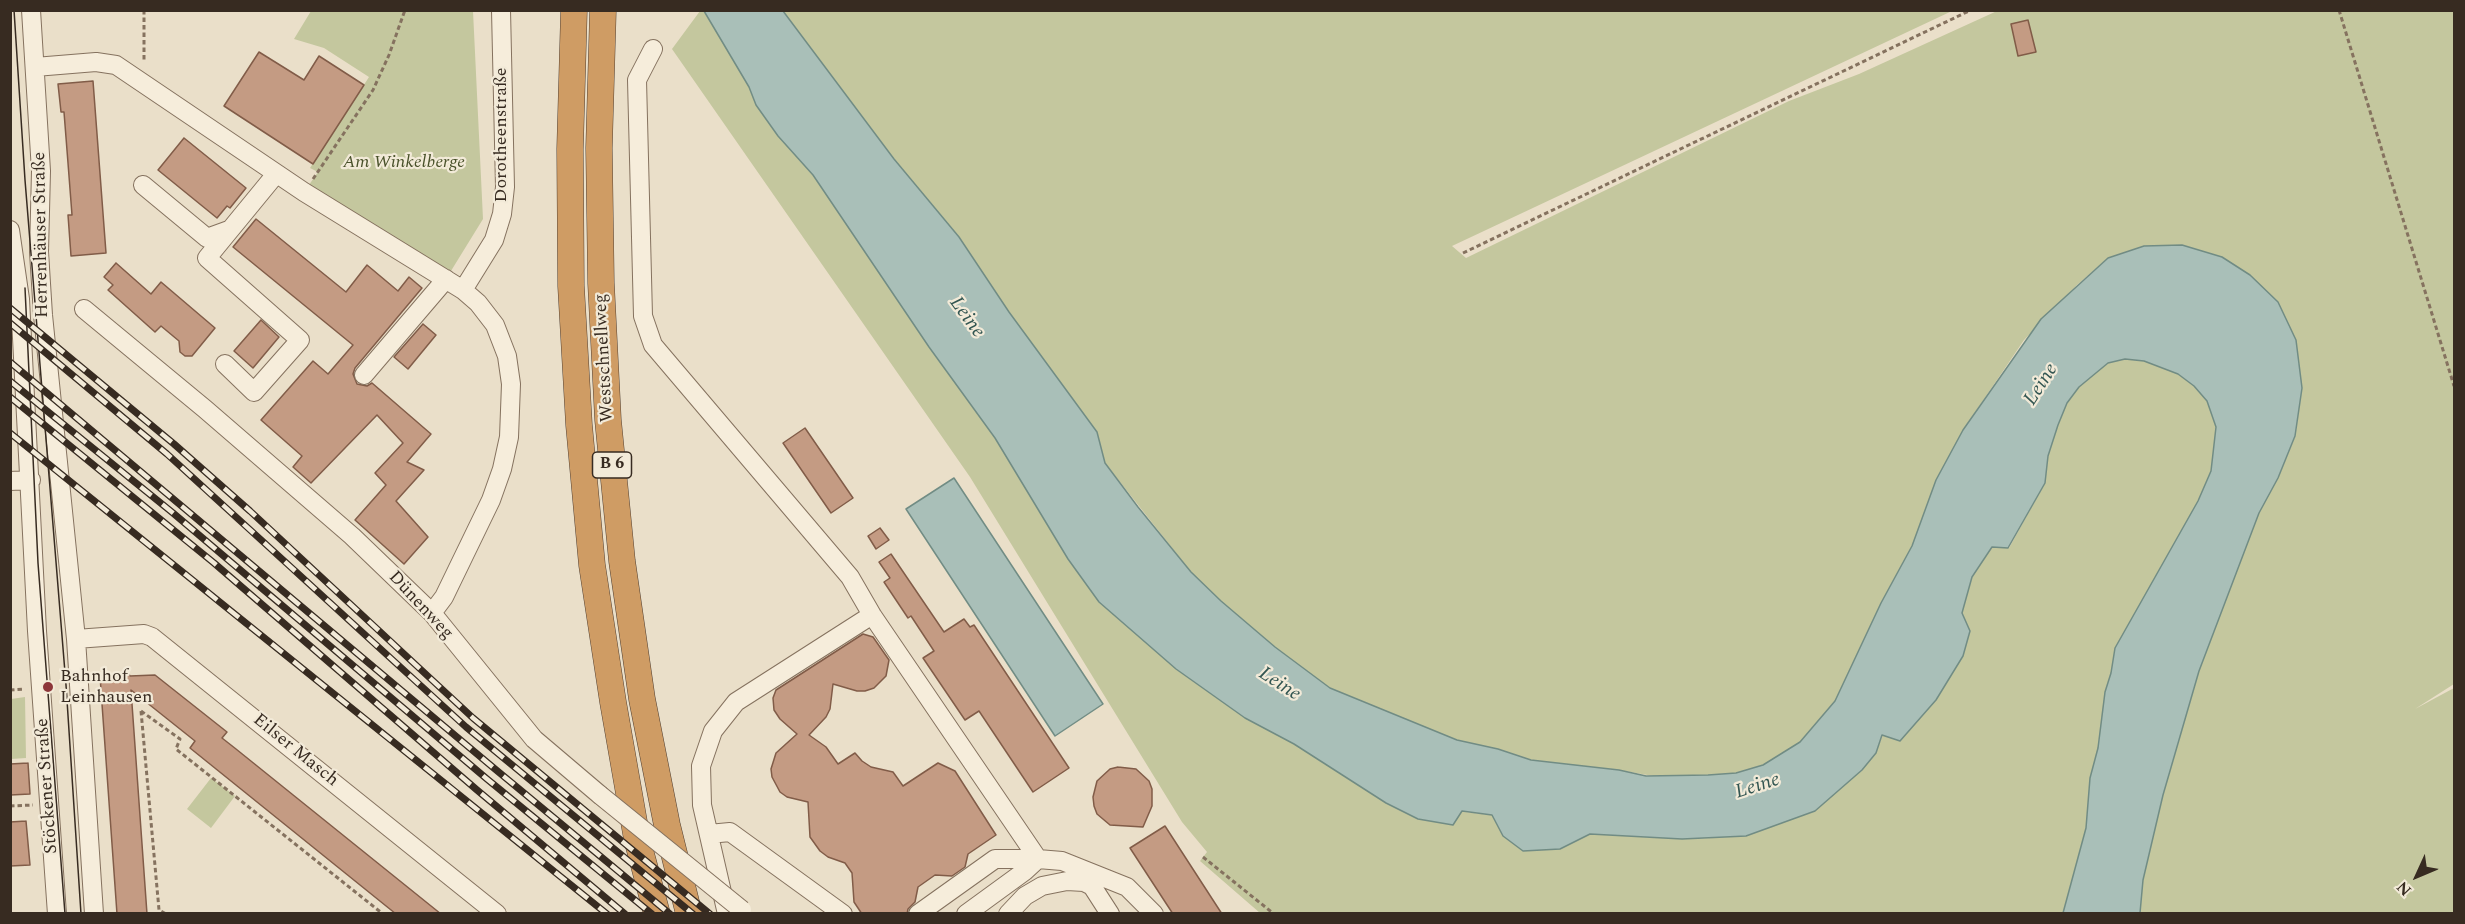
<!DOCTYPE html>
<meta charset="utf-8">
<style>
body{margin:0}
#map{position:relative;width:2465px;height:924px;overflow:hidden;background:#eadfc9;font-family:Spectral,serif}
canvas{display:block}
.frame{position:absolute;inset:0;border:12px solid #372b21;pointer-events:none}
.north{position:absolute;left:2387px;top:846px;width:60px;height:60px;-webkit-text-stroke:4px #f2ead8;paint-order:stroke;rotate:226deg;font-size:16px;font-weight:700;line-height:24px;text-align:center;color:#372b21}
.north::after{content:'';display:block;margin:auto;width:21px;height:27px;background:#372b21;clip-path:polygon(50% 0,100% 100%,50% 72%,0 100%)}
</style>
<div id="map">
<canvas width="2465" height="924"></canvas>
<div class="frame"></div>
<div class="north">N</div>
</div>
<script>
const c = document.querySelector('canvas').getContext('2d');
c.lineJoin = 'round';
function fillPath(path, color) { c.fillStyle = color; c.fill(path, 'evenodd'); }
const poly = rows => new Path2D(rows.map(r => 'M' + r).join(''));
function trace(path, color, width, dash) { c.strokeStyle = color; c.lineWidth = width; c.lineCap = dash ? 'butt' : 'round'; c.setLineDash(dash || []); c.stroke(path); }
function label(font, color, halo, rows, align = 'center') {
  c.font = font + ' Spectral,serif'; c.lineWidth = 4.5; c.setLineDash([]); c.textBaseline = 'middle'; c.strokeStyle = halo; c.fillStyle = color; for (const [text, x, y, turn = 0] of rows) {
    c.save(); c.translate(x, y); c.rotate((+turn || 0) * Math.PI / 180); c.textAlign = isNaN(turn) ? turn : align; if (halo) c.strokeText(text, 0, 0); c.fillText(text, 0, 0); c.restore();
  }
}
fillPath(poly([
 [311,11,473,11,483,219,446,279,304,192,318,172,310,168,369,77,324,48,294,39],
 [700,11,704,11,725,46,749,87,756,105,778,136,813,175,929,347,995,438,1068,559,1099,602,1176,669,1245,718,1294,744,1386,803,1492,815,1503,836,1560,849,1590,834,1682,839,1712,838,1815,811,1862,770,1876,753,1883,734,1900,740,1936,700,1963,656,1970,631,1962,613,1972,577,1992,547,2009,548,2045,483,2048,456,2058,425,2067,403,2079,387,2108,363,2125,359,2144,361,2178,374,2194,386,2207,401,2216,427,2211,471,2198,501,2115,648,2111,673,2105,692,2098,748,2090,778,2086,828,2063,913,1260,913,1200,861,1207,852,1182,822,970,477,672,49],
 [783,11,1952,11,1452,246,1466,258,1789,101,1859,74,1997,11,2454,11,2454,684,2415,709,2454,688,2454,913,2140,913,2143,880,2163,795,2199,671,2258,513,2278,478,2295,437,2302,388,2296,340,2222,257,2182,245,2144,246,2108,258,2077,285,2024,340,1963,430,1936,480,1912,546,1881,603,1835,701,1800,742,1763,765,1736,773,1708,775,1653,776,1619,770,1531,760,1498,749,1457,740,1330,688,1275,647,1221,601,1191,572,1105,463,1097,432,1009,312,959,237,894,159],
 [25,697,26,758,11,759,11,699],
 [211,778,235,796,211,828,187,809]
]), '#c4c79e');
const water = poly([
 [704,11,783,11,894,159,959,237,1009,312,1097,432,1105,463,1138,507,1191,572,1221,601,1275,647,1330,688,1457,740,1498,749,1531,760,1619,770,1646,776,1708,775,1736,773,1763,765,1800,742,1835,701,1881,603,1912,546,1936,480,1963,430,2041,319,2108,258,2144,246,2182,245,2222,257,2250,275,2278,302,2296,340,2302,388,2295,436,2278,478,2259,513,2199,671,2163,795,2143,880,2140,913,2063,913,2086,828,2090,778,2098,748,2105,692,2111,673,2115,648,2198,501,2211,471,2216,427,2207,401,2194,386,2178,374,2144,361,2125,359,2108,363,2079,387,2067,403,2058,425,2048,456,2045,483,2008,548,1992,547,1972,577,1962,613,1970,631,1963,656,1936,700,1900,741,1882,735,1876,753,1862,770,1815,811,1746,836,1682,839,1590,834,1560,849,1523,851,1503,836,1492,815,1462,811,1453,825,1418,819,1386,803,1294,744,1245,718,1176,669,1099,602,1068,559,995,438,929,347,813,175,778,136,756,105,749,87,704,11],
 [954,478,1103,704,1055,736,906,509,954,478]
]);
fillPath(water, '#a9bfb8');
trace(water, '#718c84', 1.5);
const building = poly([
 [2028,20,2036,52,2018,56,2011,24,2028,20],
 [259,52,304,80,319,56,364,85,313,164,224,106,259,52],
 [93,81,106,253,71,256,68,215,72,215,68,163,64,112,61,112,58,84,93,81],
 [184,138,246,188,230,208,227,206,217,218,158,170,184,138],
 [256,219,346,292,367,265,398,291,409,277,422,288,355,368,353,374,357,384,367,386,372,383,431,434,407,462,424,470,396,501,428,537,404,564,355,520,386,485,375,473,403,443,377,415,311,483,293,467,302,456,261,420,313,361,328,374,353,345,233,247,256,219],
 [116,263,151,294,161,282,215,328,192,356,185,356,180,352,179,341,161,326,155,332,108,290,113,285,104,277,116,263],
 [261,320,279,337,253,368,234,351,261,320],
 [423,324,436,335,408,369,394,357,423,324],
 [805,428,853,498,831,513,783,443,805,428],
 [880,528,889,540,876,549,868,536,880,528],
 [891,554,944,632,964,619,970,627,974,625,1069,768,1033,792,979,711,965,720,923,658,934,651,911,616,908,618,884,582,890,578,879,562,891,554],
 [863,634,873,637,889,660,886,676,874,688,865,691,857,691,833,684,830,709,826,717,809,735,826,747,838,764,855,753,862,761,871,767,893,772,903,786,938,763,955,771,996,835,968,854,965,867,952,876,935,875,918,887,915,902,908,909,907,914,862,914,854,902,852,873,845,863,828,857,820,851,810,837,808,802,787,797,780,792,772,777,771,769,776,753,797,734,780,719,774,710,773,698,776,690,863,634],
 [129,674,130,676,155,675,227,732,222,738,236,749,441,914,396,914,190,748,195,741,131,690,147,914,117,914,100,676,129,674],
 [28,763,30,794,10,795,10,764,28,763],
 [1118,767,1136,769,1149,781,1152,789,1152,806,1143,827,1110,825,1097,814,1094,806,1093,797,1097,781,1110,769,1118,767],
 [26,821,30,865,10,866,10,822,26,821],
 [1165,826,1222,914,1173,914,1130,848,1165,826]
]);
fillPath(building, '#c49b83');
trace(building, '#815c48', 1.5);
const minor = poly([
 [31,10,41,171,39,252,43,315,76,639,94,914],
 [653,49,637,80,643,316,653,345,850,577,872,615,1038,859],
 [35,67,96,62,116,65,304,192,463,290],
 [143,185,207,238,229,230],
 [10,230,20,299,37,631,57,914],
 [84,309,205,409,352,536,432,613,534,739,600,795],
 [225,364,254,392,300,340,207,258,276,174],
 [364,375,446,279],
 [10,481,31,480],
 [432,613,444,597,491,500,502,469,509,437,511,384,507,356,495,325,478,303,463,290,494,240,502,214,505,187,501,10],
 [76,639,144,634,152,637,497,914],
 [709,834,730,832,843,914],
 [727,914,702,805,701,766,713,731,736,702,872,615],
 [918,914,995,859,1038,859],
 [966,914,1025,871,1038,859,1062,861,1127,887,1154,914],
 [1008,914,1025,896,1042,886,1067,881,1084,882,1092,886,1110,914]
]);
const highway = poly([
 [574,10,570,149,571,286,579,425,592,565,613,702,637,839,657,914],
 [603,10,599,148,601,283,608,420,622,561,642,699,667,825,689,914]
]);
trace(minor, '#85725f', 20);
trace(highway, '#534133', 27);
trace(poly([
 [144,10,144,62],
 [311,10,321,10],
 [2339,10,2454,386],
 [313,179,373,90,389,55,405,10],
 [1463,253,1971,10],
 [10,690,24,689],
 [141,711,180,739,176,749,383,914],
 [141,711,159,910,166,914],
 [10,806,33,805],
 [1203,857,1274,914]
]), '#85725f', 3, [4.5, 3]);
trace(minor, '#f6eddb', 18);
trace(highway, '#cf9c64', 26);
trace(poly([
 [14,10,25,180,66,685,81,914],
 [25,288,38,563,65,914]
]), '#372b21', 1.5);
const rail = poly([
 [10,308,174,444,250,511,473,718,710,914],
 [10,323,167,454,466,727,693,914],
 [10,362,495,769,670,914],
 [10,381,173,513,487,779,652,914],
 [10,397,214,563,477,790,625,914],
 [10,433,607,914]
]);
trace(rail, '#372b21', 7);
trace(rail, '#f2ead8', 4.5, [14]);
const minorBridge = poly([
 [600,795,742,910]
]);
trace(minorBridge, '#85725f', 20, []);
trace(minorBridge, '#f6eddb', 18);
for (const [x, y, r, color] of [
 [48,687,6,"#8d363a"]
]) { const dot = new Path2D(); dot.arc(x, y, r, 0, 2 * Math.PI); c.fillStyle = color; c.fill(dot); trace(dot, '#f2ead8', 2); }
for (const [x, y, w] of [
 [612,465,39]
]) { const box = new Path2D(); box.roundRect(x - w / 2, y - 13, w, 26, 4.5); c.fillStyle = '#f2ead8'; c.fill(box); trace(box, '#372b21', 1.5); }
label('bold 16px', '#372b21', null, [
 ["B 6",612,465]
]);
label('18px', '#372b21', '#f2ead8', [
 ["Dorotheenstraße",502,135,-90],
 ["Herrenhäuser Straße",42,235,-91],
 ["Westschnellweg",605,358,-93],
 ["Dünenweg",420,606,47],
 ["Eilser Masch",295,751,39],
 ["Stöckener Straße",48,786,-94]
]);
label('italic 18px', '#49512a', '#f2ead8', [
 ["Am Winkelberge",404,163]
]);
label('18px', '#372b21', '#f2ead8', [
 ["Bahnhof",60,677],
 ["Leinhausen",60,698]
], 'left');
label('italic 20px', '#325551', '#f2ead8', [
 ["Leine",966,318,54],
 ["Leine",2042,385,-57],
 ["Leine",1279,685,33],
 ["Leine",1758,787,-18]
]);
</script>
